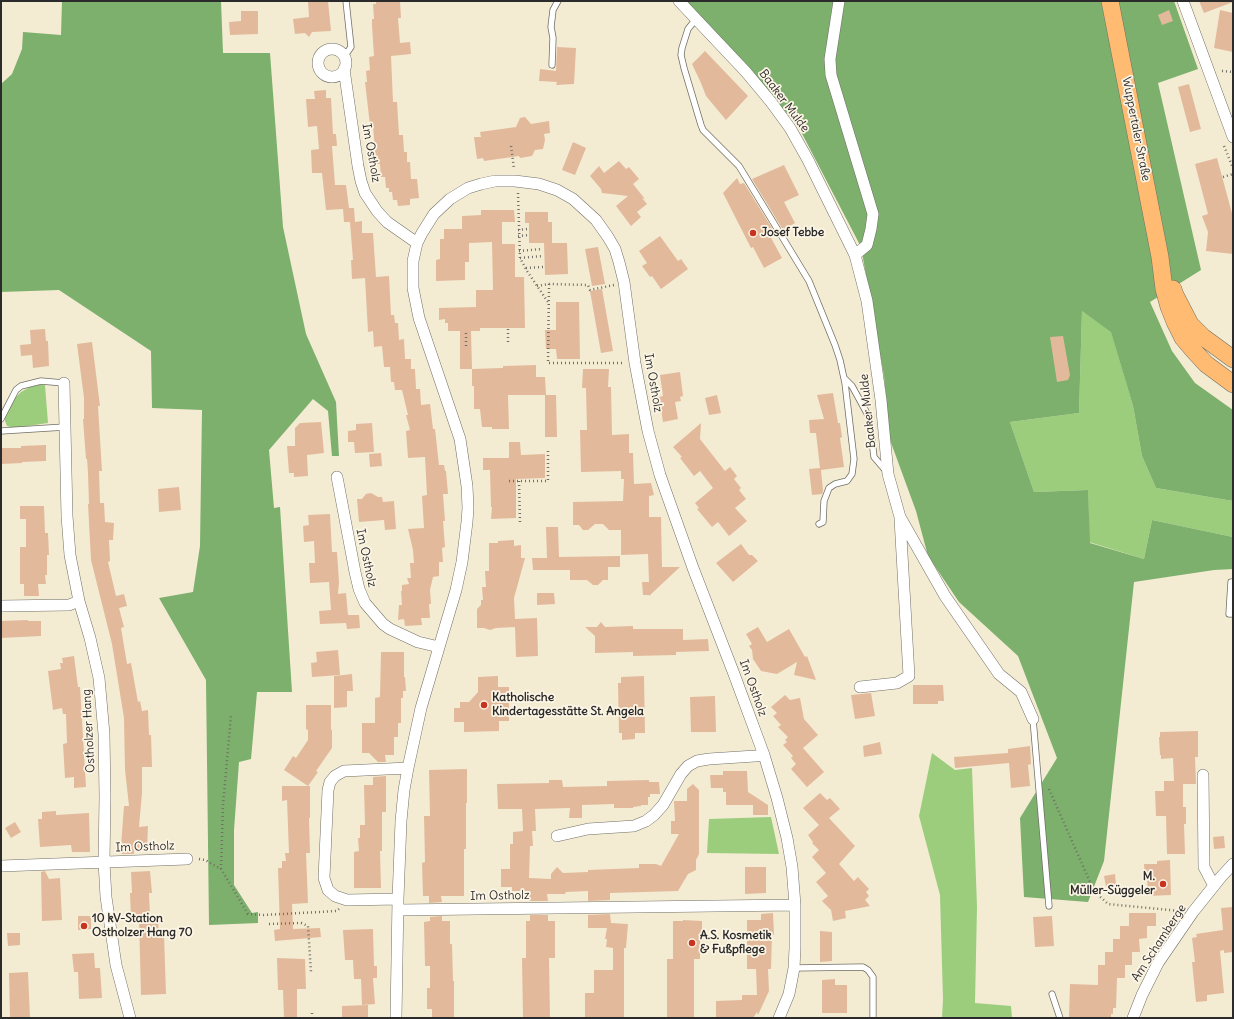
<!DOCTYPE html>
<meta charset="utf-8">
<style>
body{margin:0}
#map{position:relative;width:1234px;height:1019px;overflow:hidden;background:#f3ecd3;font-family:Delius,sans-serif}
canvas{display:block}
.frame{position:absolute;inset:0;border:2px solid #2b2b2b;pointer-events:none}
</style>
<div id="map">
<canvas width="1234" height="1019"></canvas>
<div class="frame"></div>
</div>
<script>
const c = document.querySelector('canvas').getContext('2d');
c.lineJoin = 'round';
function fillPath(path, color) { c.fillStyle = color; c.fill(path, 'evenodd'); }
const poly = rows => new Path2D(rows.map(r => 'M' + r).join(''));
function trace(path, color, width, dash) { c.strokeStyle = color; c.lineWidth = width; c.lineCap = dash ? 'butt' : 'round'; c.setLineDash(dash || []); c.stroke(path); }
function label(font, color, halo, rows, align = 'center') {
  c.font = font + ' Delius,sans-serif'; c.lineWidth = 3.5; c.setLineDash([]); c.textBaseline = 'middle'; c.strokeStyle = halo; c.fillStyle = color; for (const [text, x, y, turn = 0] of rows) {
    c.save(); c.translate(x, y); c.rotate((+turn || 0) * Math.PI / 180); c.textAlign = isNaN(turn) ? turn : align; if (halo) c.strokeText(text, 0, 0); c.fillText(text, 0, 0); c.restore();
  }
}
fillPath(poly([
 [1082,311,1111,331,1133,406,1142,456,1156,488,1233,501,1233,537,1152,520,1144,559,1089,542,1088,490,1034,492,1010,422,1079,413],
 [39,385,45,385,48,423,13,428,7,426,5,421,5,417,15,398,21,392,30,387],
 [932,753,955,770,972,768,977,907,975,1003,1011,1006,1012,1018,942,1018,943,999,940,895,919,816],
 [771,817,779,854,707,853,709,819]
]), '#9bcd7d');
fillPath(poly([
 [62,1,221,1,223,53,270,53,283,227,306,334,336,402,339,456,332,456,328,411,313,399,269,450,274,508,280,507,292,692,257,692,251,759,239,762,234,830,234,885,252,913,258,912,258,923,209,925,206,680,159,598,193,592,200,546,202,410,152,408,151,351,59,290,1,292,1,84,12,74,22,49,23,32,61,35],
 [681,1,1174,1,1198,69,1158,83,1201,270,1150,302,1172,351,1195,383,1233,410,1233,501,1156,488,1142,456,1133,406,1111,332,1082,311,1079,413,1010,422,1034,492,1088,490,1090,543,1144,559,1152,520,1233,537,1233,569,1214,570,1134,582,1104,861,1088,902,1024,897,1020,818,1057,758,1018,656,959,602,928,556,916,511,890,440,884,376,861,247,797,124]
]), '#7cb06c');
fillPath(poly([
 [308,1,328,1,331,31,312,32,309,37,305,33,295,34,293,19,309,17],
 [376,1,400,1,401,18,398,18,400,43,410,42,411,54,391,56,393,102,397,102,399,135,403,135,404,152,407,152,407,162,410,162,411,179,417,179,419,198,410,199,410,205,398,206,397,200,393,200,392,192,389,192,389,188,386,188,385,177,381,177,380,164,376,164,373,125,370,125,365,82,367,82,366,71,370,70,369,57,374,56,372,26,372,19,374,19,373,4,376,4],
 [1199,1,1233,1,1233,2,1204,13],
 [1169,10,1173,21,1162,25,1158,15],
 [1220,10,1233,13,1233,52,1214,48],
 [241,11,258,11,258,34,230,35,229,22,241,21],
 [557,47,576,48,574,84,556,85,557,82,539,81,540,69,556,71],
 [705,51,748,96,726,120,706,96,701,83,692,64],
 [1189,84,1201,129,1190,132,1178,87],
 [326,90,326,98,331,98,333,134,336,134,337,146,332,146,335,185,346,185,349,208,354,208,355,222,362,221,362,233,373,233,376,277,389,276,391,315,394,315,395,323,398,323,399,340,404,339,405,359,411,359,411,369,415,369,416,389,420,389,421,405,430,404,433,429,435,429,439,465,444,465,445,471,446,471,448,494,443,494,445,521,443,521,445,547,442,548,443,562,439,562,439,576,433,577,430,590,431,604,429,604,430,618,421,618,422,625,405,626,404,619,398,620,399,605,402,605,401,591,402,591,402,585,409,584,407,578,411,578,410,563,414,563,413,550,408,529,424,528,422,496,427,495,425,457,408,458,406,431,410,430,406,415,408,415,402,390,395,390,394,382,391,382,390,367,384,367,382,346,374,347,373,331,368,332,365,278,352,279,351,260,353,260,350,222,344,222,343,209,326,210,322,173,312,173,311,150,319,149,317,126,308,127,306,99,315,99,314,91],
 [525,117,531,124,549,121,550,133,544,134,545,140,543,149,535,150,532,156,520,158,519,156,484,161,483,158,477,159,474,137,481,137,480,132,516,127,520,118],
 [573,142,586,148,575,175,562,170],
 [1217,158,1233,217,1233,254,1206,251,1208,232,1202,216,1208,214,1195,164],
 [619,161,626,169,629,167,639,179,633,184,645,199,642,198,647,204,637,212,641,217,631,226,616,206,628,196,602,193,601,189,590,176,599,166,604,173],
 [784,165,799,195,784,202,795,223,783,230,752,179],
 [737,178,740,184,744,183,775,233,770,236,782,258,764,268,753,247,751,248,723,193],
 [481,210,514,210,515,222,502,222,502,244,515,244,515,277,524,277,525,328,480,328,480,331,471,331,472,369,460,369,460,331,448,331,448,323,445,323,445,319,439,320,439,308,476,307,476,290,493,290,492,242,469,243,469,262,465,262,465,280,436,281,436,260,440,259,440,239,444,239,444,229,462,229,462,216,481,215],
 [525,212,548,212,548,222,552,222,552,243,567,243,568,274,545,275,544,243,529,243,529,223,525,223],
 [660,236,678,261,681,259,688,269,661,289,652,276,650,277,642,266,647,263,639,251],
 [598,247,605,284,592,286,585,249],
 [602,289,613,351,601,353,590,291],
 [556,302,579,302,580,359,557,359,556,349,546,349,545,330,556,330],
 [45,329,46,341,48,341,49,366,33,368,32,355,21,356,20,345,31,344,30,330],
 [1063,336,1070,375,1068,380,1057,382,1050,337],
 [92,342,100,406,98,406,102,471,99,471,100,503,104,503,105,522,114,523,113,540,109,540,110,561,108,562,116,596,124,594,127,606,119,608,124,627,121,628,127,664,131,663,138,702,140,701,142,711,148,710,149,735,151,735,152,767,142,767,142,793,139,827,148,826,147,850,134,849,134,854,122,854,121,846,124,806,129,806,125,770,124,718,112,644,91,560,88,504,89,504,88,473,87,459,86,459,83,419,84,419,84,398,77,344],
 [536,365,536,377,545,377,546,395,508,395,509,429,492,429,492,427,482,427,480,409,474,409,474,386,472,386,472,369,503,368,503,366],
 [583,369,609,369,608,387,611,387,612,435,629,434,629,453,633,453,634,484,651,483,654,495,649,496,649,517,661,517,662,567,680,567,649,596,649,595,643,595,642,582,649,582,648,554,621,555,621,530,609,530,603,524,595,524,588,530,583,530,579,525,573,525,573,502,623,501,624,479,621,479,621,471,581,472,580,430,587,430,586,388,582,388],
 [680,372,683,396,680,397,681,401,675,402,678,419,663,422,659,397,663,396,660,375],
 [833,393,838,423,840,423,842,437,840,438,844,467,821,470,823,491,822,494,812,495,809,469,820,468,816,433,810,433,809,420,824,419,817,395],
 [545,395,556,395,557,437,545,437],
 [717,395,721,413,709,415,705,398],
 [321,422,324,453,307,455,308,476,294,477,294,473,289,473,287,446,295,446,295,428,300,423],
 [372,423,374,452,355,453,354,442,348,442,348,431,356,430,356,424],
 [701,423,700,439,725,471,730,467,737,476,734,479,741,488,739,490,746,499,735,508,747,521,729,536,718,522,712,527,697,509,699,508,695,503,713,488,700,471,694,476,680,458,682,457,673,447],
 [509,442,520,442,521,455,545,454,545,478,516,479,516,518,491,519,492,507,491,507,490,470,483,470,483,458,509,458],
 [46,445,46,461,22,462,22,463,1,464,1,448,21,448,21,446],
 [381,453,382,466,370,467,369,454],
 [179,487,181,510,159,512,158,489],
 [371,493,378,497,382,497,383,502,394,501,396,529,385,530,384,520,359,522,357,499,362,499,366,494],
 [20,506,44,506,45,533,48,533,49,555,47,555,47,575,45,575,46,584,38,584,39,596,24,596,24,584,20,584,20,547,26,547,26,519,20,519],
 [330,514,332,552,337,552,339,582,338,594,346,593,348,615,359,615,360,628,347,629,346,623,320,624,319,611,331,610,329,582,310,583,309,563,315,563,314,541,304,542,303,526,309,525,308,515],
 [546,527,558,527,559,557,620,556,620,567,608,567,608,580,603,580,598,585,593,585,587,580,570,580,570,570,533,570,532,558,547,558],
 [514,540,514,546,521,545,521,558,525,558,514,598,515,619,537,618,538,656,516,657,515,627,496,628,490,630,484,628,477,628,477,609,481,605,481,600,483,600,482,587,486,587,485,571,489,571,489,543,498,543,498,541],
 [741,544,749,555,752,555,758,561,733,582,716,563],
 [537,593,554,593,555,604,537,605],
 [28,620,28,621,41,621,41,636,1,638,1,621],
 [601,622,605,627,633,626,633,629,683,629,683,640,708,639,709,651,676,652,676,655,633,656,633,652,595,653,595,636,585,627,597,627],
 [758,627,767,642,789,629,805,657,807,656,816,680,794,675,797,662,777,674,761,671,753,659,752,650,749,646,752,644,746,634],
 [338,650,340,675,312,677,311,663,317,662,316,652],
 [381,652,404,652,404,677,405,677,406,691,403,691,403,698,401,698,401,723,398,723,398,737,394,737,394,755,385,755,386,762,378,762,369,753,362,753,362,723,375,723,375,698,380,697],
 [74,656,78,687,80,687,86,787,74,788,74,777,65,778,63,744,67,743,66,714,63,714,62,708,53,710,48,671,61,669,60,663,63,663,62,658],
 [352,674,353,691,347,691,347,707,334,708,334,676],
 [498,676,498,687,509,687,509,721,499,721,499,731,464,732,464,722,454,722,454,708,460,708,460,702,469,702,478,692,478,677],
 [644,676,645,733,635,733,635,739,622,740,622,733,619,733,618,683,621,683,621,677],
 [913,685,943,685,944,701,938,701,938,704,913,704],
 [871,693,875,716,855,719,851,695],
 [785,695,790,700,800,698,804,719,818,735,803,748,824,772,807,787,791,769,796,764,791,758,793,756,783,745,787,742,785,740,788,737,778,727,781,725,773,716,777,713,771,707],
 [715,696,716,732,691,732,690,697],
 [306,705,331,705,331,730,332,730,332,748,316,771,318,772,308,786,284,770,293,756,296,758,308,740,308,730,306,729],
 [1198,731,1198,757,1195,757,1196,784,1183,784,1183,807,1186,807,1186,824,1184,824,1185,854,1167,854,1166,816,1156,816,1155,791,1164,791,1164,781,1174,781,1173,758,1161,759,1161,755,1160,755,1159,737,1160,737,1160,732],
 [880,742,882,754,864,757,863,746],
 [1030,746,1031,764,1028,765,1030,786,1011,788,1009,763,955,768,954,757,1008,753,1008,749],
 [467,769,467,803,466,803,466,849,464,849,464,896,441,896,442,902,429,903,429,896,423,896,422,863,425,862,424,816,430,816,429,770],
 [723,771,747,771,748,792,768,805,768,815,753,815,753,805,726,805,726,792,723,792,723,788,711,788,710,775,723,775],
 [386,776,386,812,382,812,382,851,380,851,381,888,354,888,354,852,359,851,358,838,360,838,360,825,365,825,364,785,373,785,373,777],
 [549,780,562,780,563,787,607,786,607,781,649,780,649,782,659,782,660,794,650,794,650,797,648,797,648,805,641,805,641,806,633,807,633,808,614,808,614,804,582,805,582,818,569,818,570,808,535,809,536,831,532,831,533,846,530,846,529,878,551,879,551,874,557,867,563,873,588,872,588,870,639,868,639,864,656,864,661,866,679,834,671,834,671,821,675,821,674,801,687,801,687,789,693,784,699,790,699,854,696,860,696,870,688,874,678,891,610,893,610,900,588,901,588,891,566,892,565,894,547,894,548,901,529,901,529,891,512,891,512,887,501,887,501,869,510,869,510,844,513,844,513,832,523,831,522,809,498,809,497,784,549,783],
 [282,786,310,786,310,818,309,818,310,853,306,853,308,903,292,904,293,929,320,928,321,937,275,941,274,930,280,929,278,868,282,868,282,861,286,861,285,853,289,853,287,800,282,801],
 [820,793,827,800,830,798,840,809,829,818,855,846,839,864,854,881,858,877,869,889,866,892,869,896,865,900,870,906,845,911,846,918,833,921,831,910,822,901,828,896,816,882,826,873,812,857,819,850,812,843,813,842,808,835,819,825,803,808],
 [56,811,56,815,89,813,90,852,72,852,71,845,40,847,38,819,42,819,42,812],
 [15,822,21,832,11,838,5,828],
 [1224,836,1225,848,1214,849,1213,837],
 [1170,860,1171,895,1148,896,1147,877,1145,877,1144,864,1157,864,1157,861],
 [745,867,766,867,766,893,745,894],
 [45,871,49,879,60,878,62,920,42,921,41,872],
 [150,871,152,893,149,893,150,917,153,917,153,921,158,921,159,935,164,935,166,994,141,995,139,919,131,919,130,893,132,893,131,872],
 [1115,874,1116,885,1106,887,1104,876],
 [1233,907,1233,952,1224,953,1224,950,1220,951,1224,993,1207,995,1207,1001,1196,1002,1192,962,1195,962,1192,938,1197,937,1196,934,1223,930,1221,908],
 [773,913,774,935,772,935,771,969,768,969,769,991,758,1015,757,1012,753,1018,716,1018,716,1001,742,1000,742,995,757,995,756,969,747,969,747,920,761,920,761,914],
 [1129,913,1156,913,1156,926,1147,926,1147,938,1139,939,1140,952,1132,952,1132,965,1125,965,1125,978,1117,978,1116,1008,1113,1008,1113,1014,1111,1014,1111,1018,1069,1018,1070,984,1098,985,1098,965,1105,965,1105,952,1113,952,1113,939,1120,939,1120,926,1129,926],
 [610,914,611,923,628,924,626,948,624,948,624,1018,585,1018,585,993,594,993,594,970,613,970,613,948,606,947,607,939,605,939,607,928,588,928,588,915],
 [530,915,548,915,548,921,555,921,555,958,549,958,550,1018,523,1018,522,958,526,958,526,921,530,921],
 [78,916,91,916,91,929,78,930],
 [442,916,442,921,450,921,450,944,452,944,453,981,454,981,454,1018,432,1018,432,1009,427,1009,427,988,430,988,430,966,425,966,424,922,430,921,430,917],
 [1052,916,1054,946,1035,947,1033,917],
 [683,920,702,921,702,936,700,936,700,959,694,959,694,1018,667,1018,667,959,673,959,673,921,683,921],
 [373,929,374,966,377,966,377,978,373,978,375,1004,362,1005,361,979,354,979,353,960,345,960,343,930],
 [820,931,832,932,832,961,820,962],
 [7,933,20,933,20,945,8,946],
 [94,953,95,968,100,968,102,998,79,999,78,972,74,972,72,954],
 [277,958,305,959,306,989,297,989,297,1018,284,1018,283,990,278,990],
 [28,972,30,1018,10,1018,9,973],
 [835,979,835,985,847,985,847,1013,822,1013,822,980],
 [368,1005,368,1018,342,1018,342,1006]
]), '#e3b99c');
const service = poly([
 [696,19,688,29,682,48,681,55,684,68,701,125,703,130,739,166,809,281,835,345,840,360,845,383,854,459,852,474,847,481,835,484,829,488,824,501,823,522,819,524],
 [344,57,351,47,346,1],
 [552,65,553,38,551,27,553,10,558,1],
 [844,378,852,386,869,417,874,457,886,471],
 [1,419,16,390,21,386,41,381,64,383],
 [1,431,65,427],
 [1233,582,1231,582,1229,614,1233,614],
 [1033,719,1049,906],
 [794,968,863,967,868,970,873,977,873,1018],
 [1052,994,1060,1018]
]);
const minor = poly([
 [679,1,746,72,771,102,790,128,808,160,855,255,867,301,881,400,888,474,900,517,945,596,999,674,1021,692,1033,719],
 [839,1,830,59,831,75,873,214,871,229,867,245,855,255],
 [1183,1,1233,137],
 '318 63a14 14 0 1 1 28 0a14 14 0 1 1-28 0Z',
 [344,69,358,166,361,181,365,193,377,211,387,222,417,243],
 [64,383,67,516,70,555,79,601,90,638,99,678,104,734,105,797,104,862,106,897,116,965,130,1018],
 [337,477,355,572,359,589,365,603,383,624,390,629,418,642,439,647],
 [1,606,69,605,79,601],
 [860,687,897,683,909,676,900,519],
 [1203,775,1204,867,1214,886],
 [557,836,588,829,634,826,646,821,654,815,663,805,681,774,688,766,697,761,709,759,755,756,764,755],
 [1,866,187,859],
 [398,899,347,900,335,896,328,890,324,878,328,790,330,782,335,776,344,771,408,768],
 [398,910,795,905],
 [396,1018,398,899,401,821,404,790,408,768,421,708,456,590,462,562,467,522,468,508,467,486,460,439,419,318,413,288,413,261,417,243,422,233,434,214,450,199,468,188,481,184,495,181,515,181,539,184,557,190,573,199,596,220,608,237,615,249,619,262,624,282,635,363,648,431,660,475,693,568,734,674,764,755,777,798,787,838,792,867,795,905,795,948,794,968,789,994,779,1018],
 [1133,1018,1142,995,1158,963,1193,912,1221,877,1233,864]
]);
const primary = poly([
 [1110,1,1160,257,1164,289,1169,307,1175,322,1183,338,1194,351,1206,364,1233,384],
 [1173,289,1175,295,1190,324,1203,337,1233,359]
]);
trace(service, '#716f66', 7);
trace(minor, '#716f66', 12);
trace(primary, '#716f66', 18);
trace(poly([
 [1222,71,1233,72],
 [511,146,514,169],
 [1224,146,1233,168],
 [1223,177,1233,174],
 [518,193,520,258,527,271,548,302],
 [518,230,528,229],
 [518,236,529,235],
 [519,251,542,249],
 [520,258,543,256],
 [526,268,543,267],
 [549,284,548,363,624,363],
 [537,286,549,284,588,285,590,290,614,285],
 [508,329,508,344],
 [466,333,466,346],
 [509,481,548,481,548,449],
 [519,481,520,522],
 [1049,789,1094,891,1108,904,1180,911],
 [199,859,205,860,221,869,248,914,264,915,337,911,339,909],
 [221,869,223,805,231,716],
 [269,924,301,923,308,926,311,972],
 [312,1013,312,1018]
]), '#716f66', 2.5, [1, 3]);
trace(service, '#fff', 5.5);
trace(minor, '#fff', 11);
trace(primary, '#febb71', 17);
for (const [x, y, r, color] of [
 [753,233,4,"#c8321e"],
 [484,705,4,"#c8321e"],
 [1163,884,4,"#c8321e"],
 [84,926,4,"#c8321e"],
 [692,943,4,"#c8321e"]
]) { const dot = new Path2D(); dot.arc(x, y, r, 0, 2 * Math.PI); c.fillStyle = color; c.fill(dot); trace(dot, '#fcf5e5', 1.5); }
label('12px', '#2b2b2b', '#fcf5e5', [
 ["Baaker Mulde",784,101,53],
 ["Wuppertaler Straße",1136,129,79],
 ["Im Ostholz",371,153,80],
 ["Im Ostholz",653,383,80],
 ["Baaker Mulde",868,411,-96],
 ["Im Ostholz",366,558,78],
 ["Im Ostholz",753,688,70],
 ["Ostholzer Hang",89,731,-93],
 ["Im Ostholz",145,847,-2],
 ["Im Ostholz",500,896,-1],
 ["Am Schamberge",1159,943,-57]
]);
label('bold 12px', '#2b2b2b', '#fcf5e5', [
 ["Josef Tebbe",761,233],
 ["Katholische",492,698],
 ["Kindertagesstätte St. Angela",492,712],
 ["M.",1155,877,"right"],
 ["Müller-Süggeler",1155,891,"right"],
 ["10 kV-Station",92,919],
 ["Ostholzer Hang 70",92,933],
 ["A.S. Kosmetik",700,936],
 ["& Fußpflege",700,950]
], 'left');
</script>
